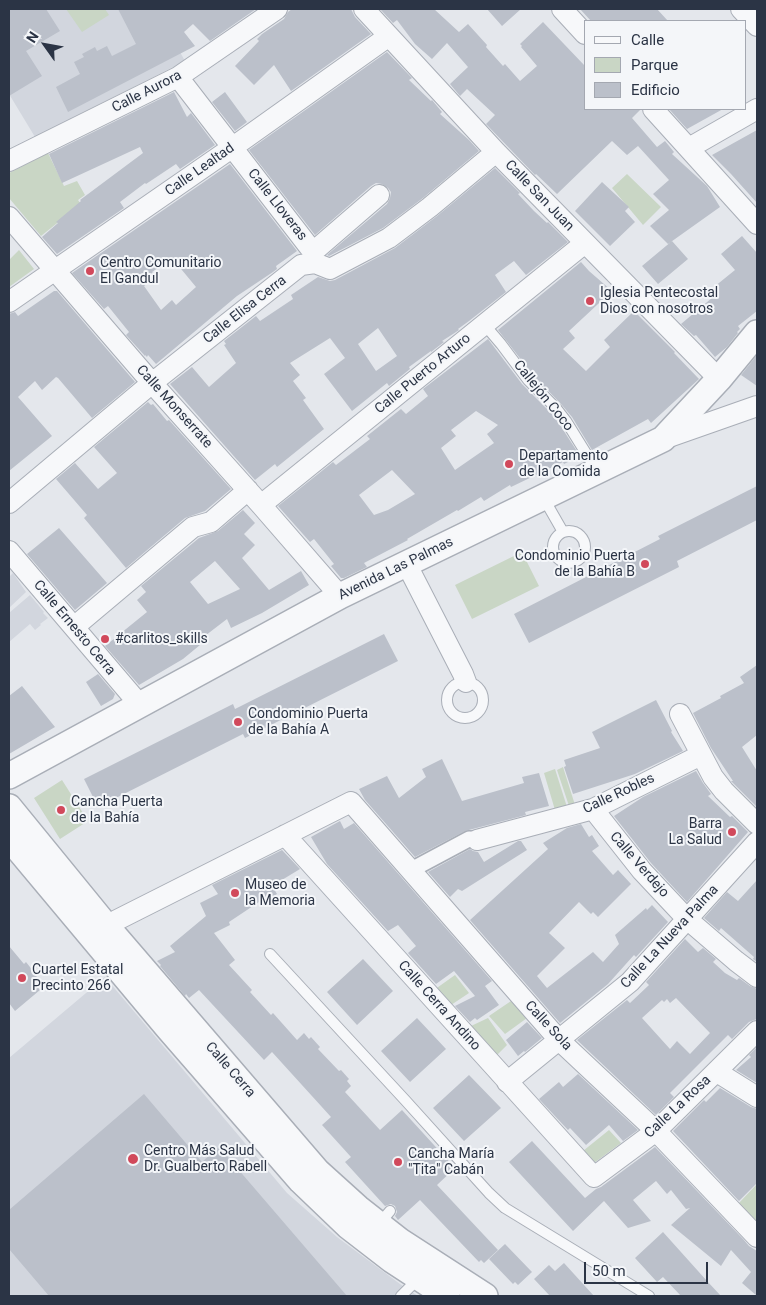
<!DOCTYPE html>
<meta charset="utf-8">
<style>
body{margin:0}
#map{position:relative;width:766px;height:1305px;overflow:hidden;background:#e4e7ec;font-family:Roboto,sans-serif}
canvas{display:block}
.frame{position:absolute;inset:0;border:10px solid #2b3445;pointer-events:none}
.legend{position:absolute;left:584px;top:20px;width:162px;height:90px;box-sizing:border-box;background:#f4f6f9;border:1px solid #a4a8b1;margin:0;padding:6px 9px;list-style:none;font-size:15px;color:#2b3445}
.legend li{display:flex;align-items:center;gap:10px;height:25px}
.legend b{width:25px;border:1px solid #a4a8b1}
.north{position:absolute;left:20px;top:20px;width:50px;height:50px;-webkit-text-stroke:4px #f4f6f9;paint-order:stroke;rotate:302deg;font-size:14px;font-weight:700;line-height:20px;text-align:center;color:#2b3445}
.north::after{content:'';display:block;margin:auto;width:18px;height:22px;background:#2b3445;clip-path:polygon(50% 0,100% 100%,50% 72%,0 100%)}
.scale{position:absolute;left:584px;top:1262px;width:124px;height:22px;box-sizing:border-box;border:2px solid #2b3445;border-top:0;padding-left:6px;font-size:15px;line-height:18px;white-space:nowrap;color:#2b3445;-webkit-text-stroke:4px #f4f6f9;paint-order:stroke}
</style>
<div id="map">
<canvas width="766" height="1305"></canvas>
<div class="frame"></div>
<ul class="legend">
<li><b style="height:6px;background:#f7f8fa"></b>Calle</li>
<li><b style="height:14px;background:#c9d6c5"></b>Parque</li>
<li><b style="height:14px;background:#bbc0ca"></b>Edificio</li>
</ul>
<div class="north">N</div>
<div class="scale">50 m</div>
</div>
<script>
const c = document.querySelector('canvas').getContext('2d');
c.lineJoin = 'round';
function fillPath(path, color) { c.fillStyle = color; c.fill(path, 'evenodd'); }
const poly = rows => new Path2D(rows.map(r => 'M' + r).join(''));
function trace(path, color, width, dash) { c.strokeStyle = color; c.lineWidth = width; c.lineCap = dash ? 'butt' : 'round'; c.setLineDash(dash || []); c.stroke(path); }
function label(font, color, halo, rows, align = 'center') {
  c.font = font + ' Roboto,sans-serif'; c.lineWidth = 4; c.setLineDash([]); c.textBaseline = 'middle'; c.strokeStyle = halo; c.fillStyle = color; for (const [text, x, y, turn = 0] of rows) {
    c.save(); c.translate(x, y); c.rotate((+turn || 0) * Math.PI / 180); c.textAlign = isNaN(turn) ? turn : align; if (halo) c.strokeText(text, 0, 0); c.fillText(text, 0, 0); c.restore();
  }
}
fillPath(poly([
 [9,9,156,9,185,61,35,137,9,94],
 [13,573,26,592,9,608,9,577],
 [30,595,44,612,43,613,48,618,40,624,41,625,35,630,30,624,9,642,9,613],
 [105,977,287,1193,337,1237,400,1284,418,1296,9,1296,9,1058]
]), '#d2d6de');
fillPath(poly([
 [66,9,105,9,109,15,82,32],
 [48,153,64,186,77,181,85,195,78,200,97,226,71,212,41,236,9,198,9,173],
 [627,174,661,207,643,225,612,188],
 [19,250,34,269,9,287,9,260],
 [522,552,539,586,472,619,455,585],
 [563,767,575,805,569,806,557,770],
 [555,769,567,807,555,810,544,773],
 [62,780,88,821,60,839,34,798],
 [455,975,469,993,448,1007,434,990],
 [511,1001,527,1018,505,1034,489,1016],
 [488,1018,507,1045,495,1057,471,1026],
 [609,1130,621,1143,594,1163,583,1151],
 [757,1184,757,1223,739,1203]
]), '#c9d6c5');
fillPath(poly([
 [9,9,46,9,60,31,26,51,42,76,9,96],
 [118,9,256,9,210,41,193,24,184,32,195,46,68,112,56,87,80,74,74,62,84,57,82,54,95,47,97,51,107,46,112,56,136,44],
 [292,9,351,9,355,17,371,34,291,91,274,65,254,85,235,66,259,41,257,39,262,34,284,19,288,12],
 [380,9,434,9,459,32,468,24,487,45,486,47,503,66,505,64,520,81,537,66,521,47,522,46,520,44,543,22,585,66,585,109,641,109,632,118,657,147,665,141,674,152,672,154,707,186,720,207,668,244,650,226,669,210,653,194,669,180,638,146,627,155,612,141,557,194,536,174,535,175,486,124,495,115,467,89,460,96,450,84,468,67,447,43,432,59,415,44,397,20,393,23],
 [487,9,521,9,502,26],
 [580,9,657,9,668,21,591,21],
 [387,52,412,78,409,80,431,101,432,100,442,112,440,114,469,140,479,151,423,198,383,228,329,256,327,255,387,204,390,198,391,192,388,188,382,184,376,183,371,186,315,235,249,150],
 [174,92,187,117,191,113,215,145,180,169,176,164,146,184,145,183,120,202,124,208,57,254,42,237,58,223,56,222,81,201,80,200,143,153,140,147,62,183,49,154],
 [225,92,247,122,235,131,212,102],
 [669,109,723,109,687,129],
 [757,130,757,203,731,174,712,155],
 [230,164,297,251,276,266,277,269,273,272,237,296,156,364,148,355,147,357,145,355,145,356,126,335,129,332,108,306,104,309,72,273],
 [172,258,196,287,176,305,172,300,161,310,144,286,156,277,152,272],
 [495,168,520,193,518,194,534,211,547,223,548,222,568,242,526,275,514,261,495,275,506,292,469,321,458,329,459,330,453,334,442,341,444,342,431,352,431,351,409,367,410,369,389,386,387,383,352,411,324,374,345,358,330,338,290,363,300,375,293,381,306,398,303,400,324,429,277,467,275,464,255,480,170,384,192,367,209,387,236,363,224,345,226,344,224,341,256,316,260,321,293,299,291,295,318,277,330,281,335,280,395,248,437,216],
 [378,328,397,356,376,371,358,344],
 [602,182,629,207,625,211,635,222,610,246,575,211],
 [742,236,757,253,757,311,738,326,740,329,737,332,738,333,727,347,715,357,696,335,694,336,681,324,719,292,714,287,735,270,721,254],
 [672,241,688,259,658,284,642,266],
 [581,262,589,271,612,291,569,331,575,338,563,349,586,371,610,347,604,340,634,311,675,352,674,353,699,379,651,423,648,419,592,450,572,417,561,404,533,375,498,330],
 [54,291,57,291,135,382,92,418,58,378,56,377,42,390,35,381,18,397,52,436,9,471,9,314,15,312,18,316],
 [488,339,522,384,551,413,560,425,580,456,564,464,563,462,511,487,510,485,484,501,481,497,458,511,457,510,407,539,408,540,364,563,367,567,344,578,341,578,331,566,334,564,314,539,310,542,278,506,333,462,336,465,370,439,367,436,401,409,406,414,428,396,423,389],
 [476,411,498,425,487,434,494,443,455,470,441,448,456,436,451,430],
 [392,470,415,494,388,510,374,515,359,495],
 [757,355,757,386,741,375],
 [148,402,151,405,153,404,167,421,169,420,231,489,205,511,185,518,126,568,84,518,87,515,56,479,75,463,98,489,117,473,94,447],
 [757,486,757,520,677,561,679,567,529,643,514,614,660,539,658,536],
 [243,510,255,523,244,534,255,545,242,558,269,590,301,571,309,585,262,613,231,628,227,619,197,642,200,645,183,659,139,685,105,646,147,612,137,600,146,592,141,586,199,538,218,531],
 [215,561,240,589,208,604,190,582],
 [59,528,107,583,75,610,27,554],
 [384,634,398,661,245,738,243,734,98,807,84,779,233,704,235,709],
 [757,665,757,735,742,747,757,771,757,807,731,781,733,781,711,748,693,713,721,698,720,696,744,683,740,677],
 [98,674,115,694,113,699,101,706,86,682],
 [22,686,55,727,9,754,9,696],
 [656,700,672,731,671,732,683,751,635,774,573,794,564,767,566,766,564,760,600,748,592,732],
 [442,759,462,801,524,783,522,777,539,773,549,806,525,812,526,815,465,831,415,857,365,800,359,789,387,776,399,798,426,777,422,769],
 [696,771,703,783,711,794,708,796,730,817,732,816,748,832,687,902,651,863,614,816,643,797],
 [340,821,344,829,354,823,492,981,485,986,499,1005,477,1020,475,1018,470,1022,455,1006,475,996,454,971,436,984,408,953,416,946,398,925,388,931,327,864,311,837],
 [581,824,589,837,592,835,599,846,592,851,613,875,618,870,631,884,598,917,593,912,591,914,579,902,549,933,565,948,537,976,547,988,593,952,603,962,619,944,615,935,646,908,647,910,652,905,668,922,636,957,634,955,608,984,560,1023,470,920,548,849,543,843,567,828],
 [518,841,521,841,527,850,462,891,458,889,450,897,428,872,470,849,473,851,478,852,484,862],
 [282,850,300,869,272,886,277,894,263,902,262,900,229,922,230,925,214,933,235,960,229,965,252,990,250,992,271,1015,273,1013,297,1040,304,1033,309,1039,311,1037,320,1047,318,1049,339,1071,341,1070,349,1079,347,1081,351,1086,345,1092,380,1130,402,1110,455,1168,437,1185,498,1250,484,1263,481,1260,479,1262,420,1200,398,1220,395,1216,397,1212,395,1206,391,1204,385,1206,345,1162,351,1157,322,1125,331,1117,272,1052,264,1060,199,990,189,998,186,994,185,996,160,966,161,965,157,961,175,952,170,946,206,916,200,903,218,894,212,885],
 [757,880,757,962,753,959,754,957,721,928,719,931,704,918,727,892,738,901],
 [685,939,698,952,703,948,716,959,713,962,725,973,737,980,739,978,750,986,757,989,757,1019,754,1020,749,1022,732,1039,728,1035,670,1093,674,1097,656,1115,577,1040,627,1000,630,1003,649,985,646,982],
 [676,998,710,1033,690,1054,677,1041,670,1049,642,1018,662,1000,664,1002,667,999,670,1003],
 [9,946,24,964,26,962,37,976,32,981,40,990,15,1011,9,1003],
 [363,959,393,991,357,1025,327,992],
 [417,1018,446,1049,410,1082,381,1051],
 [527,1022,542,1038,525,1052,524,1051,518,1056,506,1040],
 [757,1047,757,1083,736,1070,751,1057,749,1055],
 [578,1074,638,1130,623,1141,609,1125,586,1145,570,1128,568,1130,539,1099,559,1082,563,1087],
 [469,1075,501,1108,464,1141,433,1108],
 [720,1088,751,1107,757,1109,757,1183,739,1201,673,1131,704,1100,706,1102],
 [144,1094,202,1162,219,1147,347,1296,49,1296,9,1249,9,1210],
 [532,1141,585,1198,596,1189,601,1187,655,1147,744,1240,749,1246,757,1251,757,1296,742,1283,751,1272,731,1250,721,1266,671,1225,690,1208,686,1209,671,1190,667,1194,656,1181,633,1200,651,1221,628,1228,604,1201,573,1231,509,1162],
 [663,1232,707,1281,721,1296,681,1296,663,1277,657,1282,635,1258],
 [505,1244,532,1272,518,1285,515,1282,513,1284,489,1259],
 [564,1263,594,1296,550,1296,534,1279,549,1265,555,1271]
]), '#bbc0ca');
const service = poly([
 [484,324,501,344,528,380,556,408,566,421,597,471],
 [543,497,563,532],
 '553 547a16 16 0 1 1 32 0a16 16 0 1 1-32 0Z',
 '447 700a18 18 0 1 1 36 0a18 18 0 1 1-36 0Z',
 [270,954,405,1100,489,1193,505,1208,649,1296],
 [379,1224,390,1211],
 [401,1296,413,1284,417,1276]
]);
const pedestrian = poly([
 [411,870,469,839,477,840]
]);
const minor = poly([
 [364,9,496,152,719,379],
 [562,9,585,34],
 [741,9,757,26],
 [178,77,313,252,315,263],
 [653,109,757,224],
 [689,148,757,109],
 [9,161,178,77,277,9],
 [9,217,152,383,261,505,340,596],
 [313,252,379,195],
 [9,302,233,147,389,36],
 [663,439,757,406],
 [9,503,152,383,301,265,315,263,330,269,389,238,430,207,496,152],
 [261,505,585,243],
 [9,551,140,705],
 [406,563,463,674,466,682],
 [74,627,193,527,211,522,248,490],
 [680,714,713,777,724,791,757,824],
 [593,809,642,871,687,919,736,961,757,977],
 [285,835,594,1177,656,1131,757,1031],
 [477,840,593,809,701,755],
 [95,937,117,920,351,802,559,1040,656,1131,757,1237],
 [717,1072,757,1097],
 [507,1082,630,982,757,842]
]);
const tertiary = poly([
 [9,776,340,596,663,439,719,379,757,333],
 [9,807,107,927,317,1171,358,1208,400,1241,485,1296],
 [9,838,168,1028,301,1181,348,1226,392,1260,447,1296]
]);
trace(service, '#a9aeb7', 12);
trace(pedestrian, '#a9aeb7', 18);
trace(minor, '#a9aeb7', 22);
trace(tertiary, '#a9aeb7', 28);
trace(service, '#f7f8fa', 10);
trace(pedestrian, '#f7f8fa', 15);
trace(minor, '#f7f8fa', 20);
trace(tertiary, '#f7f8fa', 25);
for (const [x, y, r, color] of [
 [90,271,5,"#d1495b"],
 [590,301,5,"#d1495b"],
 [509,464,5,"#d1495b"],
 [645,564,5,"#d1495b"],
 [105,639,5,"#d1495b"],
 [238,722,5,"#d1495b"],
 [61,810,5,"#d1495b"],
 [732,832,5,"#d1495b"],
 [235,893,5,"#d1495b"],
 [22,978,5,"#d1495b"],
 [133,1159,6,"#d1495b"],
 [398,1162,5,"#d1495b"]
]) { const dot = new Path2D(); dot.arc(x, y, r, 0, 2 * Math.PI); c.fillStyle = color; c.fill(dot); trace(dot, '#f4f6f9', 2); }
label('14px', '#2b3445', '#f4f6f9', [
 ["Calle Aurora",147,92,-27],
 ["Calle Lealtad",200,170,-35],
 ["Calle San Juan",539,196,46],
 ["Calle Lloveras",277,205,52],
 ["Calle Elisa Cerra",245,310,-38],
 ["Calle Puerto Arturo",423,374,-39],
 ["Callejón Coco",543,396,51],
 ["Calle Monserrate",174,407,48],
 ["Avenida Las Palmas",396,569,-26],
 ["Calle Ernesto Cerra",74,628,50],
 ["Calle Robles",619,794,-25],
 ["Calle Verdejo",639,865,49],
 ["Calle La Nueva Palma",670,937,-47],
 ["Calle Cerra Andino",439,1006,48],
 ["Calle Sola",548,1026,47],
 ["Calle Cerra",230,1070,49],
 ["Calle La Rosa",678,1107,-43]
]);
label('14px', '#2b3445', '#f4f6f9', [
 ["Centro Comunitario",100,263],
 ["El Gandul",100,279],
 ["Iglesia Pentecostal",600,293],
 ["Dios con nosotros",600,309],
 ["Departamento",519,456],
 ["de la Comida",519,472],
 ["Condominio Puerta",635,556,"right"],
 ["de la Bahía B",635,572,"right"],
 ["#carlitos_skills",115,639],
 ["Condominio Puerta",248,714],
 ["de la Bahía A",248,730],
 ["Cancha Puerta",71,802],
 ["de la Bahía",71,818],
 ["Barra",722,824,"right"],
 ["La Salud",722,840,"right"],
 ["Museo de",245,885],
 ["la Memoria",245,901],
 ["Cuartel Estatal",32,970],
 ["Precinto 266",32,986],
 ["Centro Más Salud",144,1151],
 ["Dr. Gualberto Rabell",144,1167],
 ["Cancha María",408,1154],
 ["\"Tita\" Cabán",408,1170]
], 'left');
</script>
